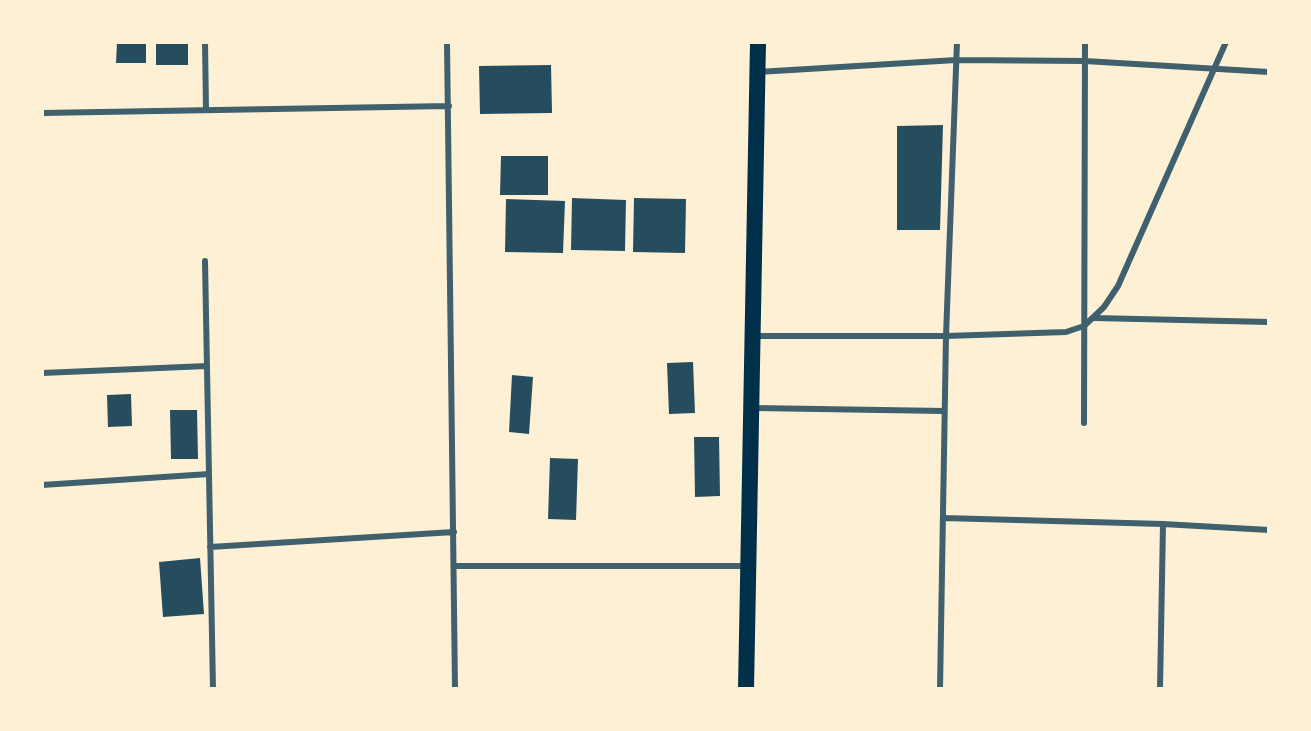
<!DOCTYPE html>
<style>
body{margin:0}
#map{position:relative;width:1311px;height:731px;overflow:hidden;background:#fdf0d5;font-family:"Crimson Pro",serif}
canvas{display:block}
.frame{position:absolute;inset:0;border:44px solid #fdf0d5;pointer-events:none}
</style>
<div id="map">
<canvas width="1311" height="731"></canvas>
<div class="frame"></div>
</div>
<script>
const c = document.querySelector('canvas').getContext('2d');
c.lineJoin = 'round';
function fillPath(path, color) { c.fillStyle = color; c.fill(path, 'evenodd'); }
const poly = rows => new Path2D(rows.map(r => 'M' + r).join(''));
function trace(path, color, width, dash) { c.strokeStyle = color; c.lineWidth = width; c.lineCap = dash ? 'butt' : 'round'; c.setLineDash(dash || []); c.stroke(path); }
fillPath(poly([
 [117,42,146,42,146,63,116,63],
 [156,42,188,42,188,65,156,65],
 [551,65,552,113,480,114,479,66],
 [943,125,940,230,897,230,897,126],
 [501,156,548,156,548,195,500,195],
 [572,198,626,200,625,251,571,250],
 [634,198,686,199,685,253,633,252],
 [506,199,565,201,563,253,505,252],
 [693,362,695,413,669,414,667,363],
 [512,375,533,377,529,434,509,432],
 [131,394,132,426,108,427,107,395],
 [170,410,197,410,198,459,171,459],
 [694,437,719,437,720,496,695,497],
 [550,458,578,459,576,520,548,519],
 [200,558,204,614,163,617,159,562]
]), '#264d5e');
trace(poly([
 [205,42,206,110],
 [447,42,455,689],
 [758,72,956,60,1085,61,1269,72],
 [42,113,449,106],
 [205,261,213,689],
 [1094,318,1269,322],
 [754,336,946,336,1066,332,1084,326,1104,307,1118,286,1226,42],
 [42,373,207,366],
 [754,408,944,411],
 [1084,423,1085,42],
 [42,485,209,474],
 [943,518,1163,524,1269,530],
 [210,547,454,532],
 [454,566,747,566],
 [940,689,946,336,957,42],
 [1160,689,1163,524]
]), '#3f606c', 6);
trace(poly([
 [746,689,758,42]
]), '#003049', 16);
</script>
